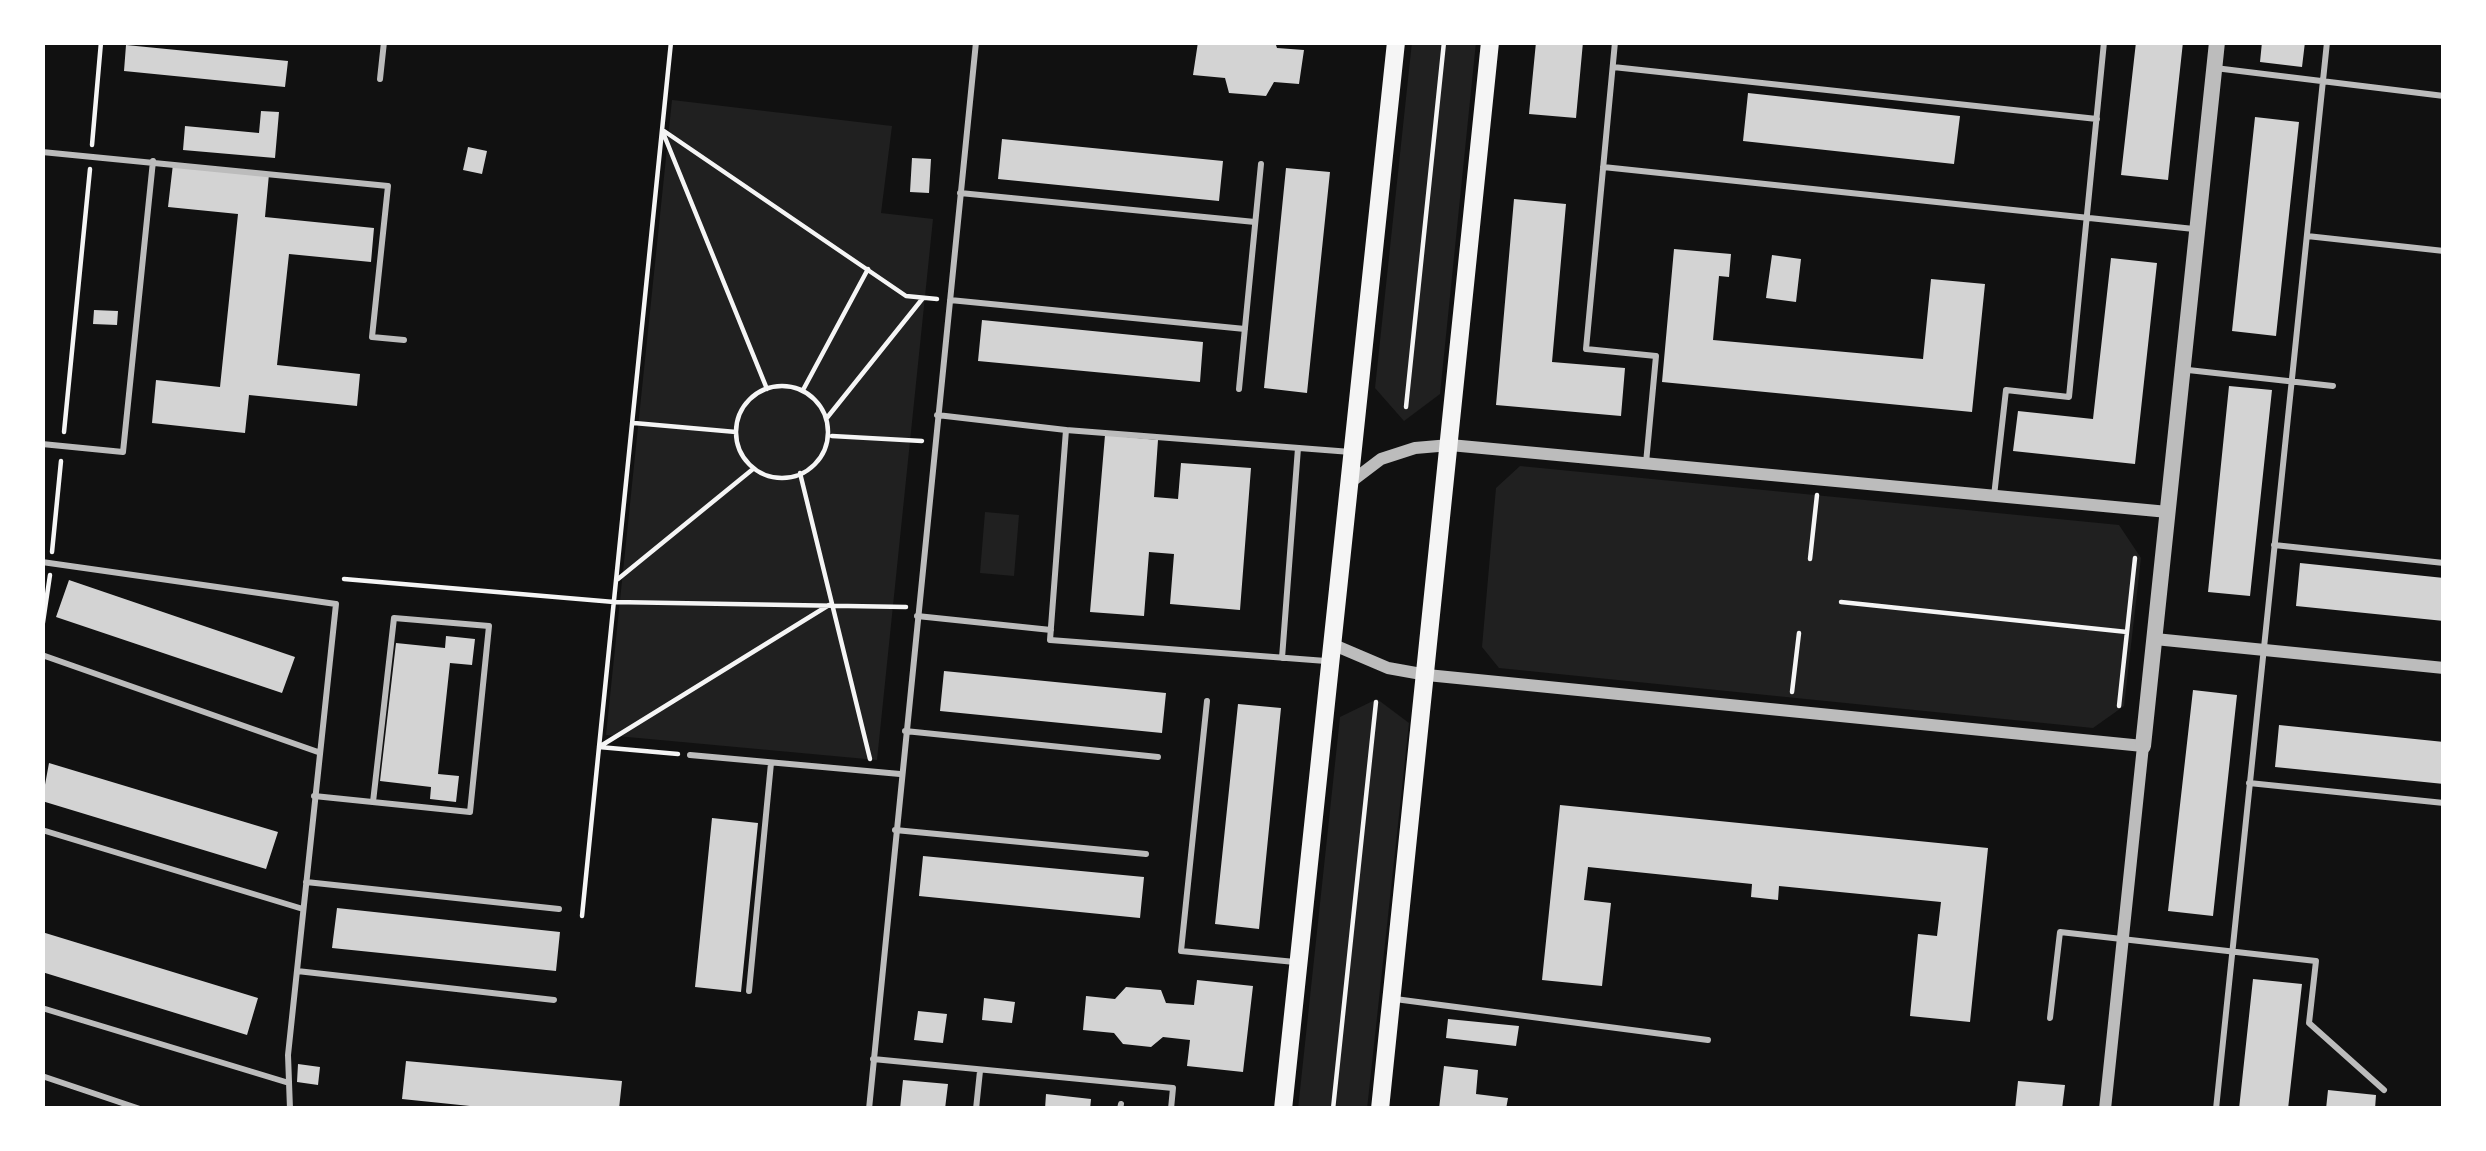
<!DOCTYPE html>
<style>
body{margin:0}
#map{position:relative;width:2486px;height:1151px;overflow:hidden;background:#111;font-family:Literata,serif}
canvas{display:block}
.frame{position:absolute;inset:0;border:45px solid #fff;pointer-events:none}
</style>
<div id="map">
<canvas width="2486" height="1151"></canvas>
<div class="frame"></div>
</div>
<script>
const c = document.querySelector('canvas').getContext('2d');
c.lineJoin = 'round';
function fillPath(path, color) { c.fillStyle = color; c.fill(path, 'evenodd'); }
const poly = rows => new Path2D(rows.map(r => 'M' + r).join(''));
function trace(path, color, width, dash) { c.strokeStyle = color; c.lineWidth = width; c.lineCap = dash ? 'butt' : 'round'; c.setLineDash(dash || []); c.stroke(path); }
fillPath(poly([
 [1412,42,1476,42,1440,394,1404,421,1375,388],
 [672,100,892,126,881,213,933,219,877,760,606,735],
 [1520,466,2119,525,2141,558,2124,706,2093,728,1499,668,1482,647,1496,488],
 [985,512,1019,515,1014,576,980,573],
 [1377,699,1409,723,1367,1109,1298,1109,1340,717]
]), '#202020');
fillPath(poly([
 [1198,42,1275,42,1277,48,1304,50,1299,84,1274,82,1266,96,1229,93,1225,78,1193,75],
 [1536,42,1583,42,1576,118,1529,114],
 [2136,42,2183,42,2168,180,2121,175],
 [2262,42,2305,42,2302,67,2260,62],
 [126,45,288,61,285,87,124,71],
 [1748,93,1960,116,1954,164,1743,141],
 [261,111,279,112,275,158,183,150,185,126,259,133],
 [2255,117,2299,122,2276,336,2232,331],
 [1002,139,1223,161,1219,201,998,179],
 [468,147,487,151,482,174,463,170],
 [912,158,931,159,929,193,910,192],
 [173,164,269,174,265,217,374,228,371,262,289,254,277,365,360,374,357,406,249,395,245,433,152,423,156,380,220,387,238,214,168,207],
 [1286,168,1330,172,1307,393,1264,388],
 [1514,199,1566,204,1552,362,1625,368,1621,416,1496,405],
 [1674,249,1731,254,1729,277,1719,276,1713,340,1923,359,1931,279,1985,284,1972,412,1662,382],
 [1772,255,1801,259,1796,302,1766,298],
 [2111,258,2157,263,2135,464,2013,451,2018,411,2093,419],
 [94,310,118,311,117,325,93,324],
 [982,320,1203,342,1200,382,978,361],
 [2229,386,2272,390,2250,596,2208,592],
 [1105,435,1158,440,1154,497,1178,499,1181,463,1251,468,1240,610,1170,604,1174,554,1149,552,1144,616,1090,612],
 [2300,563,2444,578,2444,621,2296,606],
 [69,580,295,657,282,693,56,617],
 [446,636,475,639,472,665,450,663,438,774,459,776,456,802,430,799,431,787,380,781,396,643,445,648],
 [944,671,1166,693,1162,733,940,711],
 [2193,690,2237,695,2213,916,2168,911],
 [1238,704,1281,708,1259,929,1215,924],
 [2279,725,2444,742,2444,784,2275,767],
 [49,763,278,832,266,869,42,801],
 [1560,805,1988,848,1970,1022,1910,1016,1918,934,1937,936,1941,902,1779,886,1778,900,1751,897,1752,884,1588,867,1584,900,1611,903,1602,986,1542,980],
 [712,818,758,823,741,992,695,987],
 [923,856,1144,877,1140,918,919,896],
 [337,908,560,932,556,971,332,948],
 [42,932,258,998,247,1035,42,972],
 [2253,979,2302,984,2288,1109,2239,1109],
 [1197,980,1253,986,1243,1072,1187,1066,1190,1040,1163,1037,1151,1047,1123,1044,1114,1033,1083,1030,1086,996,1115,999,1126,987,1161,990,1166,1003,1194,1005],
 [984,998,1015,1002,1012,1023,982,1020],
 [918,1011,947,1014,943,1043,914,1040],
 [1448,1019,1519,1026,1516,1046,1446,1038],
 [406,1061,622,1081,619,1109,499,1109,402,1099],
 [298,1064,320,1067,318,1085,297,1082],
 [1444,1066,1478,1070,1476,1094,1508,1098,1506,1109,1439,1109],
 [903,1080,948,1084,945,1109,900,1109],
 [2018,1081,2065,1085,2062,1109,2015,1109],
 [2328,1090,2376,1095,2375,1109,2326,1109],
 [1046,1094,1091,1099,1090,1109,1045,1109]
]), '#d3d3d3');
trace(poly([
 [664,131,906,296,937,299],
 [664,135,767,389],
 [92,145,101,42],
 '736 432a46 46 0 1 1 92 0a46 46 0 1 1-92 0Z',
 [803,390,868,269],
 [1406,407,1444,42],
 [826,419,923,298],
 [634,423,736,432],
 [64,432,90,169],
 [832,436,922,441],
 [800,473,870,759],
 [52,552,61,461],
 [1810,559,1817,495],
 [344,579,614,602,906,607],
 [618,579,753,469],
 [1841,602,2127,632],
 [42,629,50,575],
 [1792,692,1799,633],
 [2119,706,2135,558],
 [599,747,671,42],
 [599,747,829,605],
 [582,916,599,747,678,754],
 [1333,1109,1376,702]
]), '#f5f5f5', 4.5);
trace(poly([
 [1615,42,1586,349,1656,356,1646,463],
 [1613,67,2097,119],
 [2215,68,2444,96],
 [380,79,384,42],
 [42,152,388,186,372,337,404,340],
 [1603,167,2194,229],
 [960,193,1255,222],
 [2307,236,2444,251],
 [950,300,1245,329],
 [2188,370,2333,386],
 [1239,389,1261,164],
 [937,415,1066,430],
 [42,444,123,452,153,161],
 [1994,496,2006,390,2069,397,2104,42],
 [2274,545,2444,563],
 [42,562,336,604,288,1055,290,1109],
 [917,616,1051,630],
 [42,655,318,752],
 [1282,658,1298,448],
 [1326,661,1050,640,1066,430,1351,452],
 [1207,701,1181,951,1295,962],
 [905,731,1158,757],
 [690,755,900,774],
 [2249,783,2444,803],
 [314,796,470,812,489,626,394,618,373,802],
 [42,830,303,909],
 [895,830,1146,854],
 [306,882,559,909],
 [297,971,554,1000],
 [749,991,771,763],
 [1395,999,1708,1040],
 [42,1008,289,1083],
 [2050,1018,2060,932,2316,961,2309,1023,2384,1090],
 [873,1059,1173,1088,1171,1109],
 [42,1076,140,1109],
 [869,1109,976,42],
 [976,1109,980,1071],
 [1120,1109,1121,1104],
 [2216,1109,2327,42]
]), '#bcbcbc', 6);
trace(poly([
 [1352,481,1381,459,1415,448,1450,445,2168,512],
 [2155,639,2444,668],
 [1334,645,1388,668,1427,675,2143,746,2105,1109]
]), '#bcbcbc', 12);
trace(poly([
 [2143,746,2217,42]
]), '#bcbcbc', 16);
trace(poly([
 [1283,1109,1396,42],
 [1380,1109,1490,42]
]), '#f5f5f5', 18);
</script>
